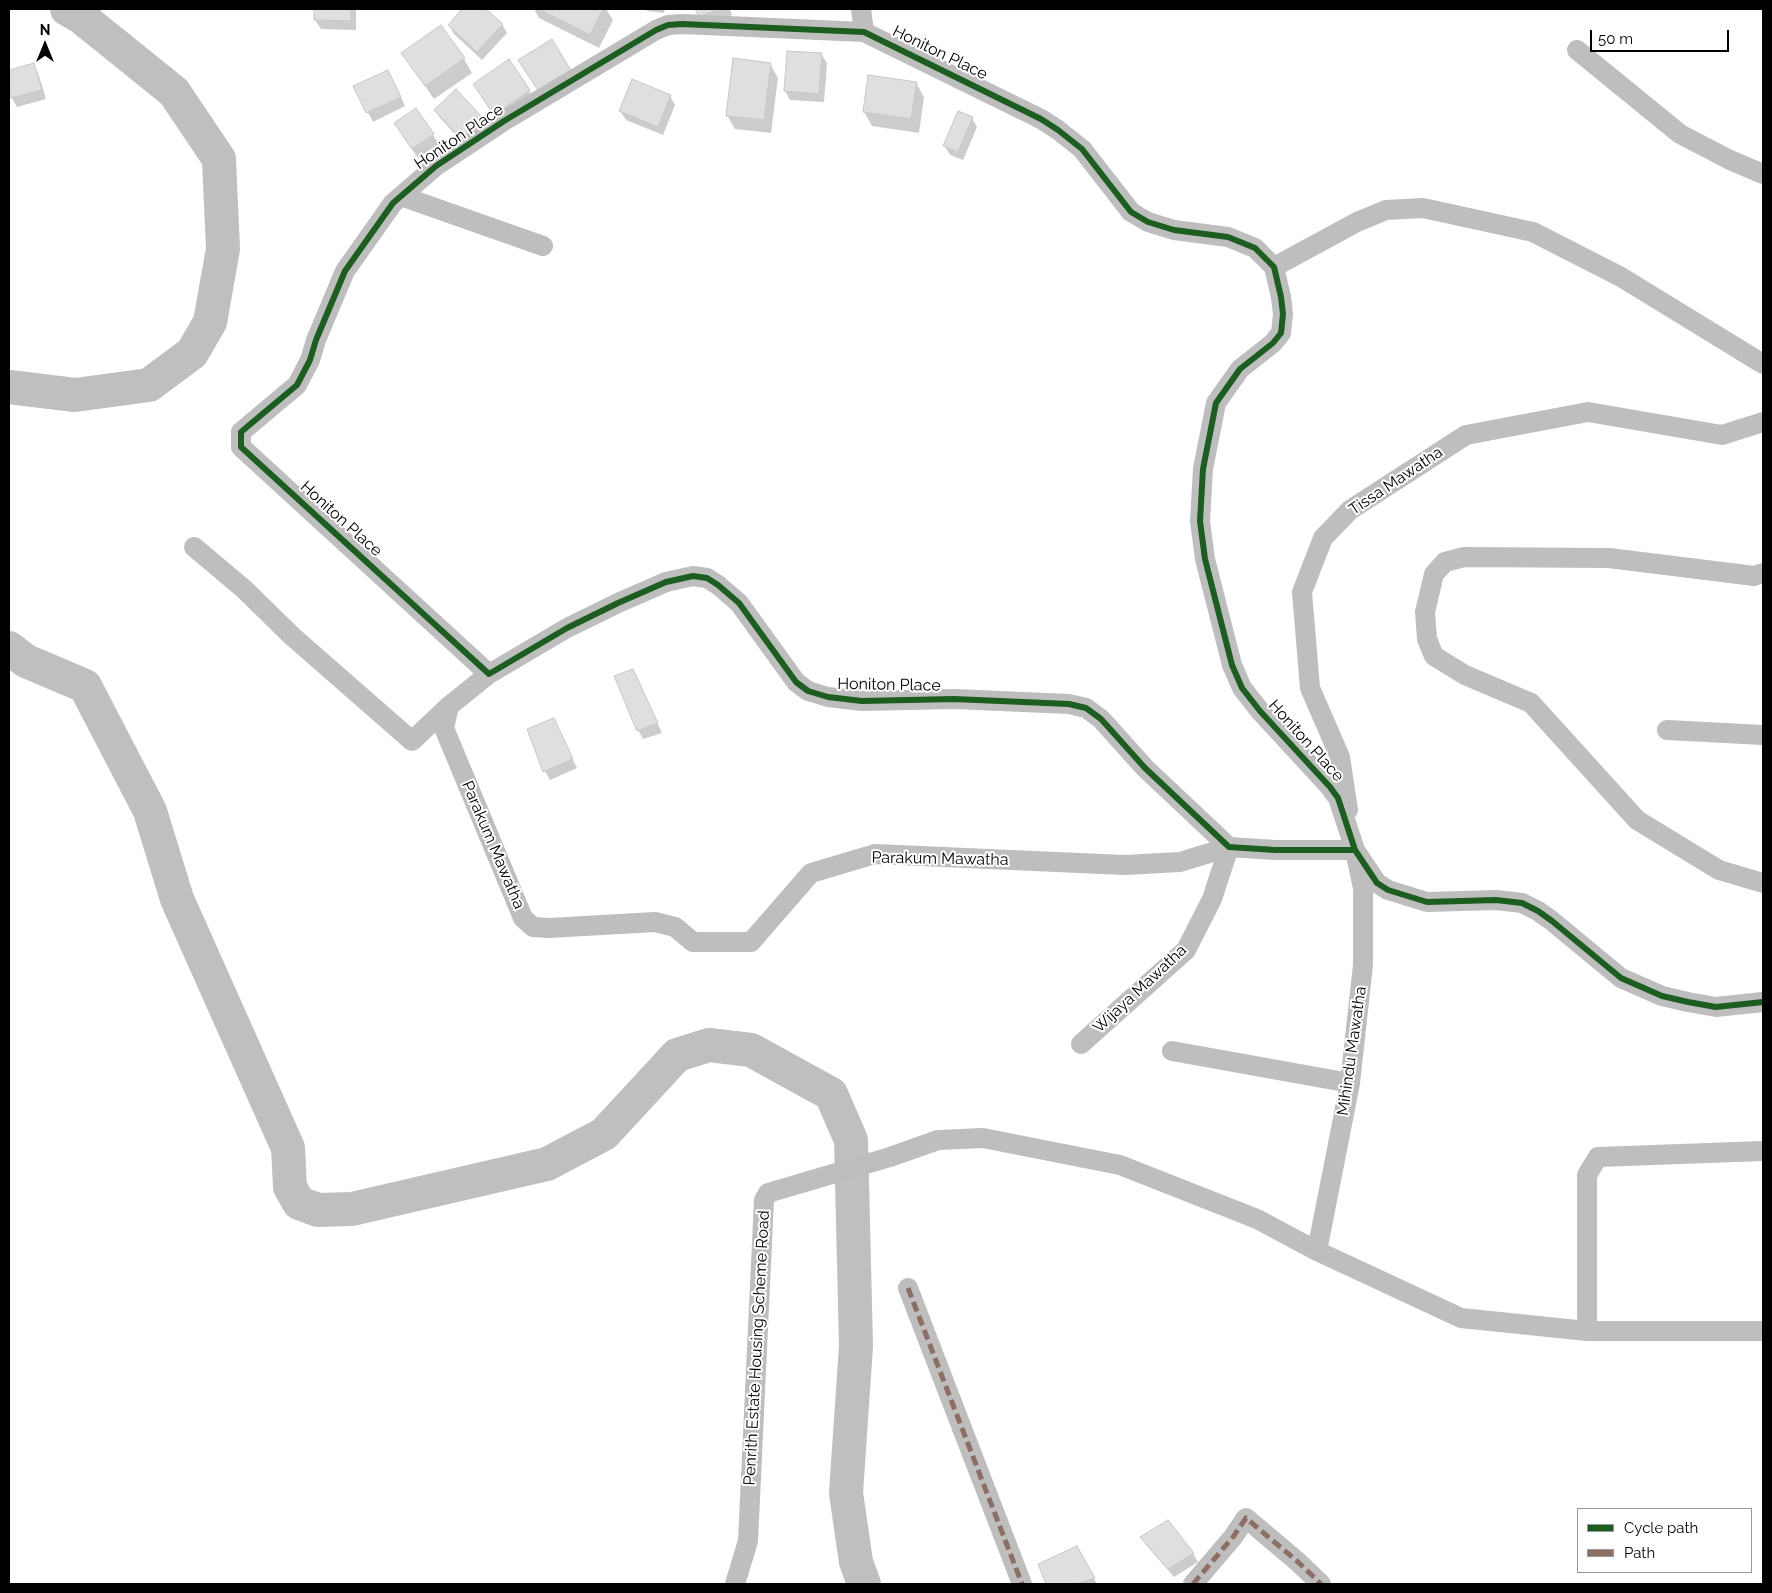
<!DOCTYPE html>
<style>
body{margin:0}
#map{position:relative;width:1772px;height:1593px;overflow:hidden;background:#fff;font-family:Raleway,sans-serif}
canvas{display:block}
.frame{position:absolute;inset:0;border:10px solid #000;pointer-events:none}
.legend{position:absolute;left:1577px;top:1508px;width:175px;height:65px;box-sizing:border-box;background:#fff;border:1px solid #999;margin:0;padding:6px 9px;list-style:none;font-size:15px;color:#000}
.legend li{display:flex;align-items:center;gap:10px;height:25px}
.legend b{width:25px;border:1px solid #999}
.north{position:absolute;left:20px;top:20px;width:50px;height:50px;-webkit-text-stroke:4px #fff;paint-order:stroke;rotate:0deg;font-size:14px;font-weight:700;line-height:20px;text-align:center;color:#000}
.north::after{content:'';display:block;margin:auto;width:18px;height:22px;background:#000;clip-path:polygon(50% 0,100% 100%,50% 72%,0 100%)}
.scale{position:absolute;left:1590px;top:30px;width:139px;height:22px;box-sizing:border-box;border:2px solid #000;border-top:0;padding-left:6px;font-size:15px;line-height:18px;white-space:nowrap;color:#000;-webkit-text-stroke:4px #fff;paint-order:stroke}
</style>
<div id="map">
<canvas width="1772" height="1593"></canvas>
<div class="frame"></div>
<ul class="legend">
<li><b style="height:6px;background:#1b5e20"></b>Cycle path</li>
<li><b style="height:6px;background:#8d6e63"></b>Path</li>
</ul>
<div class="north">N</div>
<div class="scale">50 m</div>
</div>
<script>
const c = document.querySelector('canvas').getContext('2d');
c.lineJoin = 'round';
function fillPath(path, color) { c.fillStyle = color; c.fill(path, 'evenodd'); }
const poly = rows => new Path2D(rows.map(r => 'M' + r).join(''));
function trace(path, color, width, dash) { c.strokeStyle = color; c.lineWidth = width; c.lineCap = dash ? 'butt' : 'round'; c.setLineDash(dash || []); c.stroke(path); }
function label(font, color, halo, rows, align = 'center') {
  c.font = font + ' Raleway,sans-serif'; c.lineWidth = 4; c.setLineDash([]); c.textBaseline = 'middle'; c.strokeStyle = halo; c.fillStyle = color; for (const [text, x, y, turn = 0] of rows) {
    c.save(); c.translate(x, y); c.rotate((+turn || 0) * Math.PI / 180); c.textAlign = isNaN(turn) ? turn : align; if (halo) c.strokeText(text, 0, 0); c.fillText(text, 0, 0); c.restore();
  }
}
fillPath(poly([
 [316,9,356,9,356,30,321,29,315,20],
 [464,9,484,9,502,24,507,33,482,60,454,34,449,25],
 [534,9,606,9,613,20,599,48,539,18],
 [645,9,665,9,664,13,647,11],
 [697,9,730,9,732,15,705,26],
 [403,54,464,59,472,73,434,99],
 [821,54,827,63,824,102,790,100,785,91],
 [33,64,38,73,46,99,17,107,12,98,9,86,9,71],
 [770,64,778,78,771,133,735,129,727,115],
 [869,77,916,83,924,97,919,133,872,126,864,112],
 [393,80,405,106,373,122,355,87],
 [474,85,529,91,537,104,503,128],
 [670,96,675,105,663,135,626,120,620,111],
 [416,110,439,144,418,158,401,133],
 [435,110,483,120,488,129,468,148,441,119],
 [972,118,977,127,963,160,950,155,945,146],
 [638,680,662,733,643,739,638,730],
 [554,720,577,768,550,780,545,771,528,730],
 [1142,1537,1193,1553,1198,1562,1174,1577,1147,1546],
 [1076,1548,1097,1584,1047,1584,1039,1565]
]), '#0003');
trace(poly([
 [9,387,75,395,149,385,192,353,210,322,223,249,219,159,174,92,81,17,67,9],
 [9,648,26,661,85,686,150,811,177,899,288,1148,290,1187,299,1203,318,1210,352,1209,547,1164,604,1134,677,1055,709,1045,751,1050,831,1094,851,1140,856,1346,846,1493,856,1562,864,1584]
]), '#bfbfbf', 34);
const building = poly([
 [314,9,351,9,351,21,314,20,314,9],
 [462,9,486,9,503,24,477,52,448,25,462,9],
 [539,9,603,9,590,35,539,9],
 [695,9,719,9,699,17,695,9],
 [441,25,465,58,425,86,401,53,441,25],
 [552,39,572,72,539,92,518,60,552,39],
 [787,51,822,53,819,94,784,91,787,51],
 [733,58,771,63,764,120,726,116,733,58],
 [509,59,530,90,494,115,473,84,509,59],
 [34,63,42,90,11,98,9,91,9,70,34,63],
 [388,70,401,97,366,113,353,86,388,70],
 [868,75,917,82,911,119,863,112,868,75],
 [632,79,671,95,658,127,619,111,632,79],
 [456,89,484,119,462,140,434,110,456,89],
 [416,108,434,134,412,149,394,123,416,108],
 [958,111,973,117,958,152,943,146,958,111],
 [633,669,658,723,637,731,614,676,633,669],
 [554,718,573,759,543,772,527,729,554,718],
 [1168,1520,1194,1553,1168,1569,1140,1537,1168,1520],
 [1077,1546,1095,1578,1077,1584,1046,1584,1038,1564,1077,1546]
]);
fillPath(building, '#dfdfdf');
trace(building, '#c7c7c7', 1);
trace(poly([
 [861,9,864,32],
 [1577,50,1680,134,1730,160,1763,174],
 [401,196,543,246],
 [1274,267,1357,222,1386,210,1423,208,1533,232,1621,277,1763,364],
 [194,547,244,589,292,636,412,741,449,706],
 [1763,573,1754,576,1609,558,1464,557,1445,562,1434,574,1425,612,1427,639,1434,656,1465,675,1531,703,1637,820,1719,870,1763,883],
 [489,674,449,706,444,728,523,918,533,927,549,928,655,922,675,927,693,942,751,942,811,873,875,854,1125,865,1180,862,1229,847],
 [1667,730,1763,735],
 [1348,810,1340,757,1310,688,1302,592,1323,538,1350,510,1466,435,1588,412,1722,435,1763,422],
 [1355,850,1275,850,1229,847,1145,768,1101,719,1086,708,1069,704,954,699,862,701,828,697,808,691,796,682,739,603,718,585,707,578,693,576,666,582,618,603,567,628,489,674,241,447,241,432,297,385,310,360,316,340,345,271,393,203,436,166,504,121,656,30,668,25,682,24,864,32,1041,119,1058,130,1082,149,1131,212,1148,222,1174,230,1228,237,1255,248,1274,267,1281,297,1283,314,1281,333,1273,343,1240,369,1216,403,1203,469,1200,521,1205,559,1232,665,1242,688,1260,711,1330,787,1338,798,1355,850,1377,883,1388,890,1427,902,1496,900,1522,903,1538,911,1552,921,1621,978,1662,996,1688,1002,1716,1007,1763,1002],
 [1081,1044,1186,950,1212,899,1229,847],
 [1172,1051,1350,1083],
 [1763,1151,1598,1157,1587,1175,1587,1331,1763,1331],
 [1317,1251,1350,1083,1363,965,1363,888,1357,860],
 [908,1288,1022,1584],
 [735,1584,748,1541,764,1200,768,1193,890,1157,938,1140,983,1138,1120,1165,1257,1219,1317,1251,1461,1318,1587,1331],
 [1193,1584,1233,1537,1246,1518,1298,1562,1321,1584]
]), '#bebebe', 20);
trace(poly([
 [908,1288,1022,1584],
 [1193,1584,1233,1537,1246,1518,1298,1562,1321,1584]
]), '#8d6e63', 5, [10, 5]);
trace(poly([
 [1355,850,1275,850,1229,847,1145,768,1101,719,1086,708,1069,704,954,699,862,701,828,697,808,691,796,682,739,603,718,585,707,578,693,576,666,582,618,603,567,628,489,674,241,447,241,432,297,385,310,360,316,340,345,271,393,203,436,166,504,121,656,30,668,25,682,24,864,32,1041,119,1058,130,1082,149,1131,212,1148,222,1174,230,1228,237,1255,248,1274,267,1281,297,1283,314,1281,333,1273,343,1240,369,1216,403,1203,469,1200,521,1205,559,1232,665,1242,688,1260,711,1330,787,1338,798,1355,850,1377,883,1388,890,1427,902,1496,900,1522,903,1538,911,1552,921,1621,978,1662,996,1688,1002,1716,1007,1763,1002]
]), '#1b5e20', 6);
label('16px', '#000', '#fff', [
 ["Honiton Place",940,53,26],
 ["Honiton Place",459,137,-34],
 ["Tissa Mawatha",1396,481,-34],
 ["Honiton Place",341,519,42],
 ["Honiton Place",889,685,1],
 ["Honiton Place",1306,741,48],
 ["Parakum Mawatha",493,845,67],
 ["Parakum Mawatha",940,859,1],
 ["Wijaya Mawatha",1140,989,-43],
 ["Mihindu Mawatha",1352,1051,-82],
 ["Penrith Estate Housing Scheme Road",757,1348,-87]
]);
</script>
